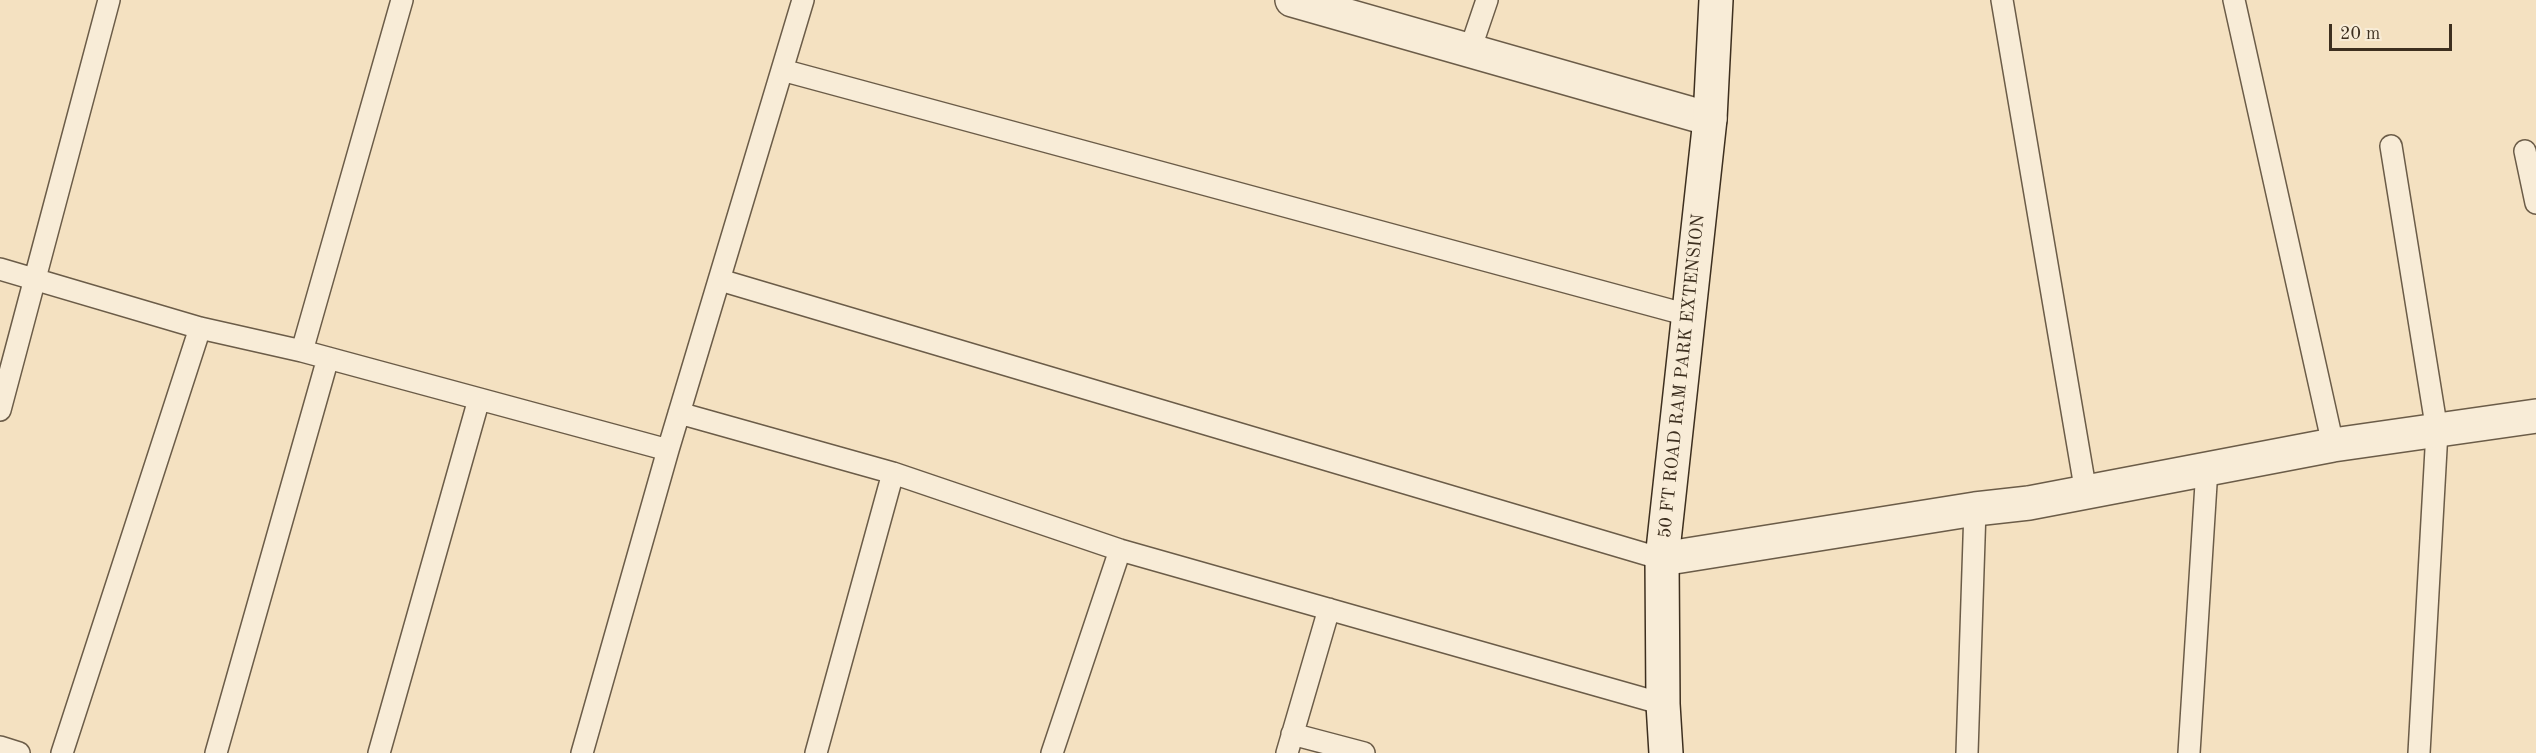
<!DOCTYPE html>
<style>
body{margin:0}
#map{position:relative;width:2536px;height:753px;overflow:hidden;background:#f4e1c1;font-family:"Old Standard TT",serif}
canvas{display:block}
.scale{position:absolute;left:2329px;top:24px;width:123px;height:27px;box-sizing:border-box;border:3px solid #3d2f1f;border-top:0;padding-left:8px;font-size:18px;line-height:21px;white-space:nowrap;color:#3d2f1f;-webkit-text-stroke:4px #f8ecd7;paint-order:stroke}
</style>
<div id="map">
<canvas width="2536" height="753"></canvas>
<div class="scale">20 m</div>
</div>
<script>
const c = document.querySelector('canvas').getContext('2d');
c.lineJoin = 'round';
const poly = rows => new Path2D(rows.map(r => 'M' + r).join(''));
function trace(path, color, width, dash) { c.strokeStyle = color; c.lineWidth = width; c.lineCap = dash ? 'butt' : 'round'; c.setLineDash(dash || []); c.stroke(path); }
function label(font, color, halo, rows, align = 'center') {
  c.font = font + ' "Old Standard TT",serif'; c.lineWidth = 5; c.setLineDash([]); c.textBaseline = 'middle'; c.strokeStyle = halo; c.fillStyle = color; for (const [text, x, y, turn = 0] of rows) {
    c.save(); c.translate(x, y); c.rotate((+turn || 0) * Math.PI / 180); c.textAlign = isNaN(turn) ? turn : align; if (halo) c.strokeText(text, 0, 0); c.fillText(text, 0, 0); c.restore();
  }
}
const lane = poly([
 [2002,0,2086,493],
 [2234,0,2333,445],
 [1470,50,1487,0],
 [782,70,1688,315],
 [2391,146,2437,431,2419,753],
 [2525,151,2536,203],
 [0,269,200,328,302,351,668,450],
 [720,280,1662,559],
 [302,351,402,0],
 [0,410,109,0],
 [679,413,893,473,1120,550,1663,704],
 [1292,734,1364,753],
 [0,747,19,753],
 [62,753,200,328],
 [216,753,328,358],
 [379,753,479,399],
 [582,753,668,450,803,0],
 [816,753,893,473],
 [1052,753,1120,550],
 [1287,753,1329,609],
 [1967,753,1975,509],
 [2189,753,2207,468]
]);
const street = poly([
 [1292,0,1710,119],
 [1662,559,1975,509,2029,503,2333,445,2536,416]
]);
const secondary = poly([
 [1666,753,1663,704,1662,559,1710,119,1716,0]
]);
trace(lane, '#6b5c48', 24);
trace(street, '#6b5c48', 36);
trace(secondary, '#3d2f1f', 36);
trace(lane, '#f8ecd7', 21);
trace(street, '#f8ecd7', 33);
trace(secondary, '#f8ecd7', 33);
label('18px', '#3d2f1f', '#f8ecd7', [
 ["50 FT ROAD RAM PARK EXTENSION",1682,376,-84]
]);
</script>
